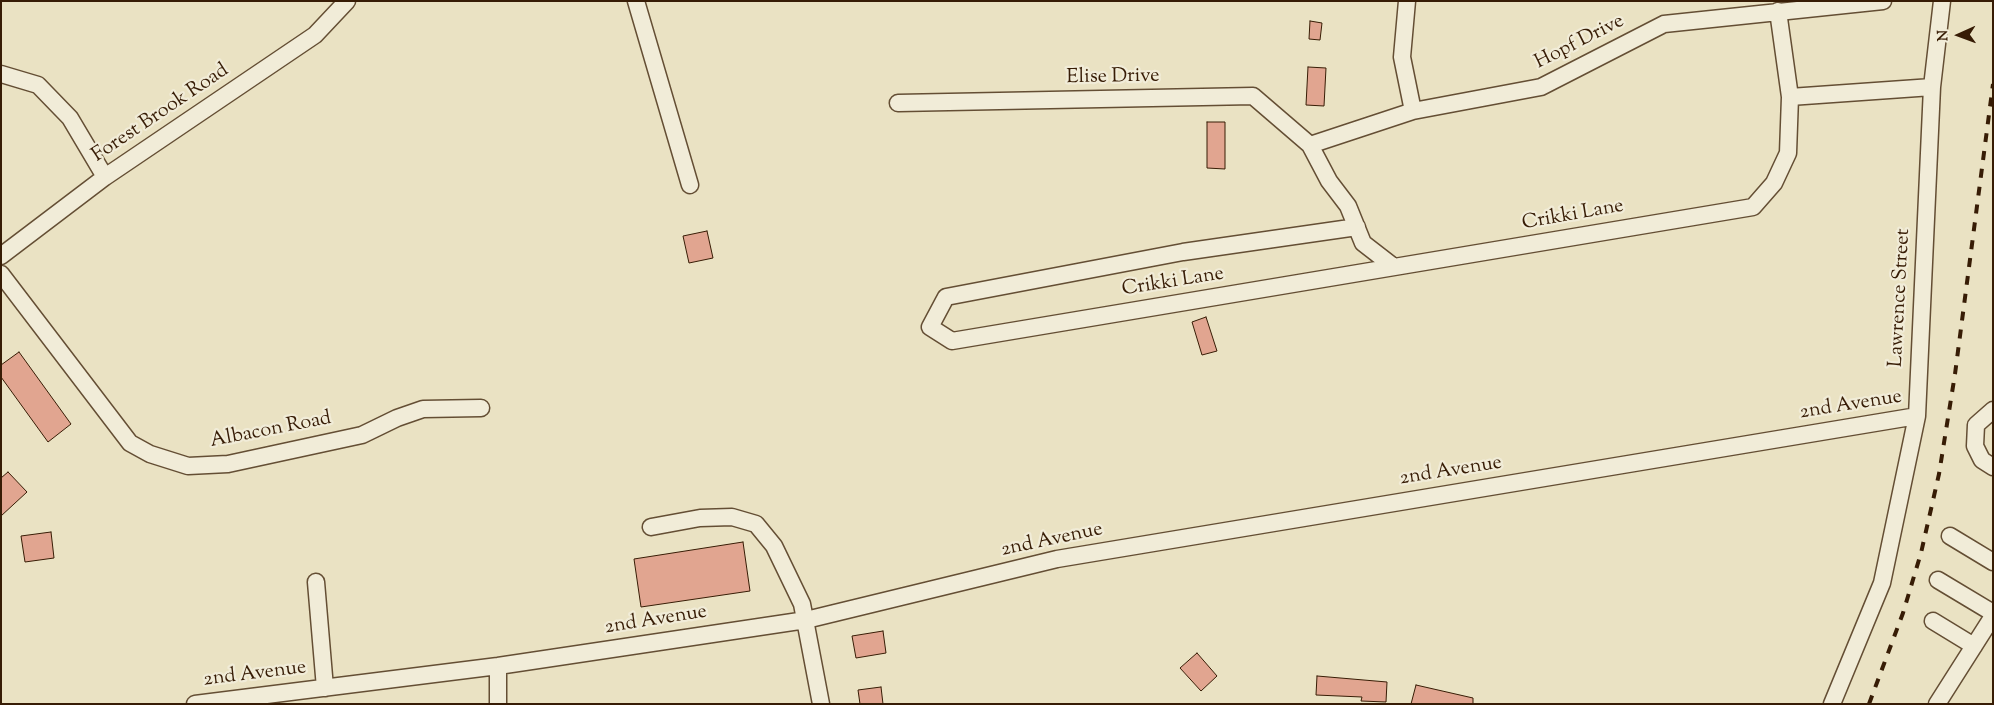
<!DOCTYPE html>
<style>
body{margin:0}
#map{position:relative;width:1994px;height:705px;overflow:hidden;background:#eae2c3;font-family:"Sorts Mill Goudy",serif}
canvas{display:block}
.frame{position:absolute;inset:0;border:2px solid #371c05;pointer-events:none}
.north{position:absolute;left:1934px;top:10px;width:50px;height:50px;-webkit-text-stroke:4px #f1ecd8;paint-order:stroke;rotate:268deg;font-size:14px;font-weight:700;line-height:20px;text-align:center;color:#371c05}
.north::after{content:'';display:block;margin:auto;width:18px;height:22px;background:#371c05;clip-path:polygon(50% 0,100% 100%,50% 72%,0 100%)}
</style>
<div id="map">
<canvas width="1994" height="705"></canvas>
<div class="frame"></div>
<div class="north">N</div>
</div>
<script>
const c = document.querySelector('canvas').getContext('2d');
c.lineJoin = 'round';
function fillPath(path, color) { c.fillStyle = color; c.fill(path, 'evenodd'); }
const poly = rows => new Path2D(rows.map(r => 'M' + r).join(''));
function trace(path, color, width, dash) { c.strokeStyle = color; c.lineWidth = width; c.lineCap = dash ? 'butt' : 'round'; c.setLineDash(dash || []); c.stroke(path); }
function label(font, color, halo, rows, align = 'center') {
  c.font = font + ' "Sorts Mill Goudy",serif'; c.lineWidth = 4.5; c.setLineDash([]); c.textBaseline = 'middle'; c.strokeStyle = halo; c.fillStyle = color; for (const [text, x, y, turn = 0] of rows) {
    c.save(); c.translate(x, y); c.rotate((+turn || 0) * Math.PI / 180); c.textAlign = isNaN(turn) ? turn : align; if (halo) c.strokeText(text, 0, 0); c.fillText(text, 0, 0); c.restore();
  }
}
const building = poly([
 [1310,21,1322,23,1320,40,1309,39,1310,21],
 [1308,67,1326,68,1324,106,1306,105,1308,67],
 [1207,122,1225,122,1225,169,1207,168,1207,122],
 [707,231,713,258,689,263,683,236,707,231],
 [1206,317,1217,351,1202,355,1192,322,1206,317],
 [19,352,71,424,48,442,1,377,1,365,19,352],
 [8,472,27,492,1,516,1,478,8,472],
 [51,532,54,558,25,562,21,536,51,532],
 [743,542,750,591,641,607,634,559,743,542],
 [883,631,886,653,856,658,852,636,883,631],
 [1197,653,1217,676,1201,691,1180,668,1197,653],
 [1317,676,1387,682,1386,702,1361,701,1362,697,1316,695,1317,676],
 [1416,685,1473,698,1473,704,1411,704,1416,685],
 [881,687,883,704,860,704,858,690,881,687]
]);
fillPath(building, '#e1a590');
trace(building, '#371c05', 1);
const minor = poly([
 [636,1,690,185],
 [1407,1,1402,57,1413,111],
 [1,74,38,85,70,118,105,177],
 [1790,97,1932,87],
 [898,103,1253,96,1310,145,1329,181,1348,206,1363,243,1394,267],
 [1310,145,1413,111,1541,87,1664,24,1883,1],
 [1357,227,1183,252,946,297,930,327,952,341,1753,207,1774,183,1788,153,1790,97,1778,11],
 [1,256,105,177,315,35,347,1],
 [1,274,130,443,150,454,188,466,228,464,362,435,397,418,423,409,481,408],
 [1993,410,1976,425,1975,446,1982,460,1993,467],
 [651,527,700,518,732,517,756,524,774,546,802,604,821,704],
 [1950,536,1993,562],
 [1938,580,1993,613],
 [316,582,325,688],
 [1933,621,1974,646],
 [195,704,498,666,806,620,1057,559,1917,416],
 [498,704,498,666],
 [1832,704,1882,583,1917,416,1932,87,1942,1],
 [1937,704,1993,616]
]);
trace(minor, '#644e34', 19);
trace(minor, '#f1ecd8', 16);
trace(poly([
 [1869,704,1903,613,1921,553,1939,474,1955,374,1993,84]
]), '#371c05', 4, [9, 9]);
label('20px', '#371c05', '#f1ecd8', [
 ["Hopf Drive",1580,43,-27],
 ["Elise Drive",1113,78,-1],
 ["Forest Brook Road",161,114,-34],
 ["Crikki Lane",1573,216,-10],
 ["Crikki Lane",1173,283,-9],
 ["Lawrence Street",1901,298,-87],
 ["2nd Avenue",1851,406,-9],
 ["Albacon Road",271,431,-11],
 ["2nd Avenue",1451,472,-9],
 ["2nd Avenue",1052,541,-12],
 ["2nd Avenue",656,621,-9],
 ["2nd Avenue",255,675,-7]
]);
</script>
